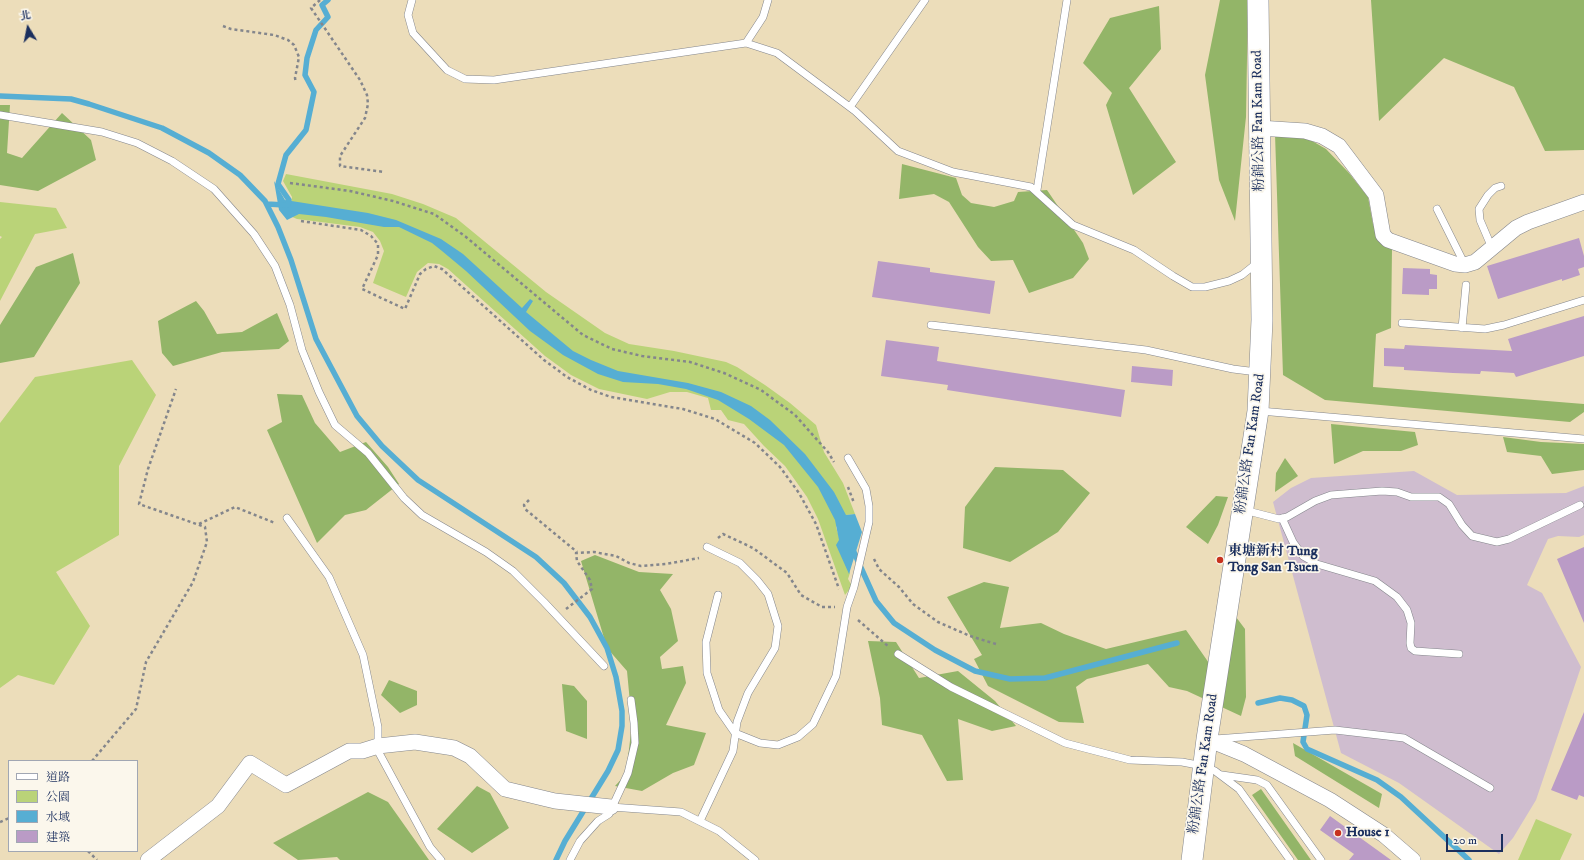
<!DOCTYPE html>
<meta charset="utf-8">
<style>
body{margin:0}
#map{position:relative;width:1584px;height:860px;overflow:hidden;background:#ecddba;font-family:"IM FELL DW Pica","Noto Serif TC",serif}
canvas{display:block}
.legend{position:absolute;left:8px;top:760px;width:130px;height:92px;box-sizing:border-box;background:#fbf7ec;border:1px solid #a1a7b3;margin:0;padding:5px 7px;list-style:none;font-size:12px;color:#1b2f5e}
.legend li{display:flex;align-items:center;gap:8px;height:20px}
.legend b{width:20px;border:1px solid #a1a7b3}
.north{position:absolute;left:8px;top:8px;width:40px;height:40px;-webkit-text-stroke:3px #fbf7ec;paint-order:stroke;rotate:350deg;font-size:11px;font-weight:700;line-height:16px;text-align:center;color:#1b2f5e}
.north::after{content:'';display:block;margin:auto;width:14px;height:18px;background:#1b2f5e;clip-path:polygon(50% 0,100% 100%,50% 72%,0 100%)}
.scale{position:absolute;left:1446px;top:834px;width:57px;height:18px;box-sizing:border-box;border:2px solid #1b2f5e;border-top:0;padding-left:5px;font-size:12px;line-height:14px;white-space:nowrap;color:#1b2f5e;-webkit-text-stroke:3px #fbf7ec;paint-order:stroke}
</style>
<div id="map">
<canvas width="1584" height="860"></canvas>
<ul class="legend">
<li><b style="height:5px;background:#fff"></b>道路</li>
<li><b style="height:11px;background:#bad378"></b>公園</li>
<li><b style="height:11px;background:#56aed3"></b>水域</li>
<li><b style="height:11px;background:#ba9bc6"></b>建築</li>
</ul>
<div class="north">北</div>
<div class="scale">20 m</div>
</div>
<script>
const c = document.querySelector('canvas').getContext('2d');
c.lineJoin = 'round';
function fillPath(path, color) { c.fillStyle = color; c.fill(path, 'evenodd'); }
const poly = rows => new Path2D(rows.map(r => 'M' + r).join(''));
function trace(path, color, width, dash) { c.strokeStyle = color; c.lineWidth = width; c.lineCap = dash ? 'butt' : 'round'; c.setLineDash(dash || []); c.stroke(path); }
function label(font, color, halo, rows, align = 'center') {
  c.font = font + ' "IM FELL DW Pica","Noto Serif TC",serif'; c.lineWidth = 3.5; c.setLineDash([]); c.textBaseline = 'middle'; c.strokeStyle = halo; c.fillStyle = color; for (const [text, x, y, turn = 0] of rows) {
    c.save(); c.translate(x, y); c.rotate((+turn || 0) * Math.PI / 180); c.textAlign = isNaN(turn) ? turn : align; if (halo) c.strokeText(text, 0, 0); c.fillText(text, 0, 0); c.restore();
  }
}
fillPath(poly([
 [1414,471,1457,495,1566,493,1584,486,1584,535,1579,537,1558,536,1548,539,1527,585,1542,593,1581,667,1536,800,1513,838,1499,854,1399,783,1341,753,1273,502,1291,488,1311,478]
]), '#cfbdcf');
fillPath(poly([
 [286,174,392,194,423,204,456,218,546,292,605,333,629,344,674,351,726,362,737,367,765,385,790,403,816,425,824,452,843,483,855,514,846,515,836,527,850,573,848,579,852,586,845,595,818,519,807,497,785,466,764,446,744,424,728,420,721,410,711,410,708,398,687,392,670,392,647,399,599,389,571,375,545,356,448,269,439,264,428,263,417,272,406,297,373,283,384,251,380,241,373,232,360,227,297,219,290,216,292,197,283,181],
 [0,202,56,208,67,228,35,234,0,301,0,239,2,237,0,236],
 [132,360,156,395,119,466,119,535,56,572,90,626,54,685,18,675,0,688,0,423,35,377],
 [1536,819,1572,834,1560,860,1518,860]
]), '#bad378');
fillPath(poly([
 [1220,0,1248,0,1246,117,1235,221,1219,180,1205,75],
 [1371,0,1584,0,1584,150,1545,151,1514,87,1444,58,1379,121],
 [1159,6,1161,49,1129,88,1176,162,1133,195,1106,105,1112,93,1083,63,1110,18],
 [0,105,10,105,7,153,22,158,62,113,91,140,96,160,38,191,0,185],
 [1275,134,1307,138,1326,149,1349,173,1368,197,1373,224,1380,239,1392,249,1391,328,1376,334,1373,387,1584,404,1584,412,1570,422,1325,400,1283,375],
 [902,164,956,178,962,195,971,203,994,207,1014,201,1018,192,1047,190,1083,243,1089,259,1073,278,1029,293,1013,260,991,261,978,247,949,202,934,194,899,199],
 [73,253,80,283,34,357,0,363,0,325,36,267],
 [196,301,204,311,217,334,242,332,277,313,289,341,279,349,222,352,173,366,162,353,158,321],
 [277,394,302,395,315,423,340,452,366,442,388,467,399,484,366,510,345,515,317,543,267,430,282,422],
 [1331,424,1415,432,1418,445,1401,451,1363,451,1334,464],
 [1503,437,1541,442,1584,444,1584,470,1552,474,1541,456,1507,452],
 [1285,458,1298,476,1275,492,1276,473],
 [995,467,1063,470,1090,493,1058,532,1010,562,963,548,965,507],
 [1216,496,1228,497,1218,525,1208,544,1186,527],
 [595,555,639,572,673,574,660,590,671,609,678,641,660,657,662,669,683,666,686,683,666,725,706,733,694,765,673,773,642,791,615,786,626,774,632,724,627,671,607,648,581,561],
 [984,582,1009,587,1000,628,1041,623,1064,634,1106,649,1186,630,1211,666,1230,609,1245,629,1246,697,1241,716,1187,691,1169,687,1148,664,1087,679,1076,687,1084,723,1059,722,988,686,974,659,982,655,947,597],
 [868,641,896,642,919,678,958,671,995,701,1016,726,992,731,958,719,963,780,947,781,922,735,882,725,880,698],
 [389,680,417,691,417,705,400,713,381,695],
 [562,684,574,686,587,701,587,739,566,731],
 [1293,743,1382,794,1379,808,1295,756],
 [477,786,490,793,509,828,472,853,437,829],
 [1261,789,1311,860,1298,860,1252,795],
 [368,792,388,802,429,860,340,860,337,857,298,860,273,843]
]), '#93b568');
fillPath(poly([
 [274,181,285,200,368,213,396,220,441,239,463,254,522,308,530,299,533,301,526,312,573,351,591,360,618,371,688,383,721,392,751,406,770,420,805,454,834,492,846,515,855,514,862,532,849,574,836,545,839,540,835,520,818,487,784,445,749,419,718,400,686,389,658,384,623,382,598,374,563,355,530,331,466,271,442,251,432,243,399,227,384,227,326,217,299,214,287,220,279,210]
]), '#56aed3');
trace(poly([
 [0,96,71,99,89,104,162,128,209,153,240,175,265,201,278,227,291,260,316,339,357,416,382,446,418,480,536,557,564,583,590,617,607,648,616,677,622,711,622,726,618,750,608,771,565,841,556,860],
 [267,204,285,205],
 [288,205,289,200,278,184,286,155,306,130,314,92,305,75,307,58,316,30,328,17,322,5,328,0],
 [853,550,876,601,894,623,935,650,975,671,1010,679,1045,678,1177,643],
 [1258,703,1280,698,1292,700,1304,706,1307,715,1303,742,1307,749,1377,780,1401,797,1469,860]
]), '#56aed3', 5.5);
fillPath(poly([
 [1579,238,1584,256,1584,267,1578,269,1580,275,1562,281,1562,279,1498,299,1487,266],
 [878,261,930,268,930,272,995,281,990,314,872,297],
 [1403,268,1430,269,1430,274,1437,275,1437,289,1429,289,1429,295,1402,294],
 [1584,316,1584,356,1516,377,1514,373,1481,371,1480,374,1453,373,1404,370,1404,367,1384,366,1384,348,1404,349,1405,345,1512,351,1508,339],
 [886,340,939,347,937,361,1125,390,1121,417,947,390,948,385,881,376],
 [1132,366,1173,370,1172,386,1131,382],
 [1584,547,1584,623,1557,559],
 [1584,712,1584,797,1579,795,1577,800,1551,790],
 [1330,816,1391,860,1349,860,1354,854,1320,830]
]), '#ba9bc6');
const service = poly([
 [412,0,408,15,413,33,447,70,465,79,494,80,746,43,777,53,855,111,898,151,953,172,1031,187,1073,225,1134,250,1173,276,1192,287,1205,287,1229,281,1242,275,1257,263],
 [746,43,763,17,768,0],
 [850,107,925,0],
 [0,115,102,132,137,143,172,161,214,189,254,234,275,266,290,305,302,350,319,392,335,425,368,453,404,498,422,515,486,552,513,571,544,602,604,666],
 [1037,190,1067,0],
 [1437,209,1465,265],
 [1492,248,1480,220,1479,209,1488,195,1495,188,1501,186],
 [1402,323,1485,329,1504,325,1584,300],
 [931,325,1146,350,1233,369,1257,372],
 [1462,328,1466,285],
 [1260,411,1584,439],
 [1244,510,1279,519,1287,517,1315,501,1331,495,1382,491,1397,492,1411,497,1439,497,1449,504,1462,525,1472,536,1497,542,1509,539,1580,505],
 [287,518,329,577,363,655,378,727,378,751,430,847,441,860],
 [1282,518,1293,542,1303,556,1317,564,1375,581,1397,597,1407,610,1411,623,1410,643,1411,648,1415,651,1459,654],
 [718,595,706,642,707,673,719,710,735,733,760,743,778,745,798,737,813,724,836,676,847,607,854,587,869,522,869,506,866,489,848,458],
 [898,654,951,687,1065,743,1130,760,1182,762,1203,766,1215,771,1239,789,1290,860],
 [1215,739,1335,730,1404,738,1490,788],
 [1222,775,1257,780,1267,785,1321,860],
 [611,807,681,812,719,831,755,860],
 [700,821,733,751,737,722,748,693,775,648,778,626,768,594,757,580,740,563,707,547],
 [570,860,580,841,598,821,609,814,628,773,635,743,634,723,631,700]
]);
const minor = poly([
 [1259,128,1305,131,1322,136,1339,146,1376,195,1383,235,1388,240,1455,264,1465,265,1475,262,1516,228,1528,222,1584,202],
 [1207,739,1244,754,1330,800,1384,835,1413,860],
 [148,860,218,806,250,763,286,785,349,751,362,751,378,746,415,742,454,748,470,756,505,789,555,801,611,807]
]);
const secondary = poly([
 [1192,860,1207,739,1258,411,1262,320,1258,0]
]);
trace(service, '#84868c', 8);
trace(minor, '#84868c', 16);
trace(secondary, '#84868c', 22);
trace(poly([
 [320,0,311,8,360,80,367,95,368,104,365,118,340,156,340,166,384,172],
 [223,26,231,29,274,35,288,40,294,45,299,57,295,78,296,83],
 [290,183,350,191,393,201,434,214,466,237,583,335,612,349,642,356,690,362,724,373,761,390,795,415,828,452,834,462],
 [301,221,361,230,371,236,378,244,378,255,362,289,405,309,420,274,426,269,434,266,442,269,544,360,567,377,591,390,611,397,683,409,715,419,755,443,780,467,799,493,816,524,839,589],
 [848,487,854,503],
 [529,500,524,505,525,509,577,552],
 [199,524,235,507,275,523],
 [718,538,723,534,753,548,787,573,801,595,822,607,835,607],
 [874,559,879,569,899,587,913,604,938,622,970,636,996,644],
 [566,609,592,589,590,580,577,561,576,553,594,552,616,556,629,563,641,566,666,564,699,558],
 [858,620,889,647],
 [92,761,136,709,146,662,193,582,207,542,205,527,139,504,148,469,176,389],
 [0,822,9,818],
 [88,851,97,860]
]), '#84868c', 2.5, [3, 3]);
trace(service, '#fff', 7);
trace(minor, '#fff', 15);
trace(secondary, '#fff', 21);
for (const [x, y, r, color] of [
 [1220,560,4,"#c8321e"],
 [1338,833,4,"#c8321e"]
]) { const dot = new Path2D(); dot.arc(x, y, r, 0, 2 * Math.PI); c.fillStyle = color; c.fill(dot); trace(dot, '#fbf7ec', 1.5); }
label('14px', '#1b2f5e', '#fbf7ec', [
 ["粉錦公路 Fan Kam Road",1259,121,-91],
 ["粉錦公路 Fan Kam Road",1251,444,-82],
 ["粉錦公路 Fan Kam Road",1204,764,-82]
]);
label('bold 14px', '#1b2f5e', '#fbf7ec', [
 ["東塘新村 Tung",1228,552],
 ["Tong San Tsuen",1228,568],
 ["House 1",1346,833]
], 'left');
</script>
